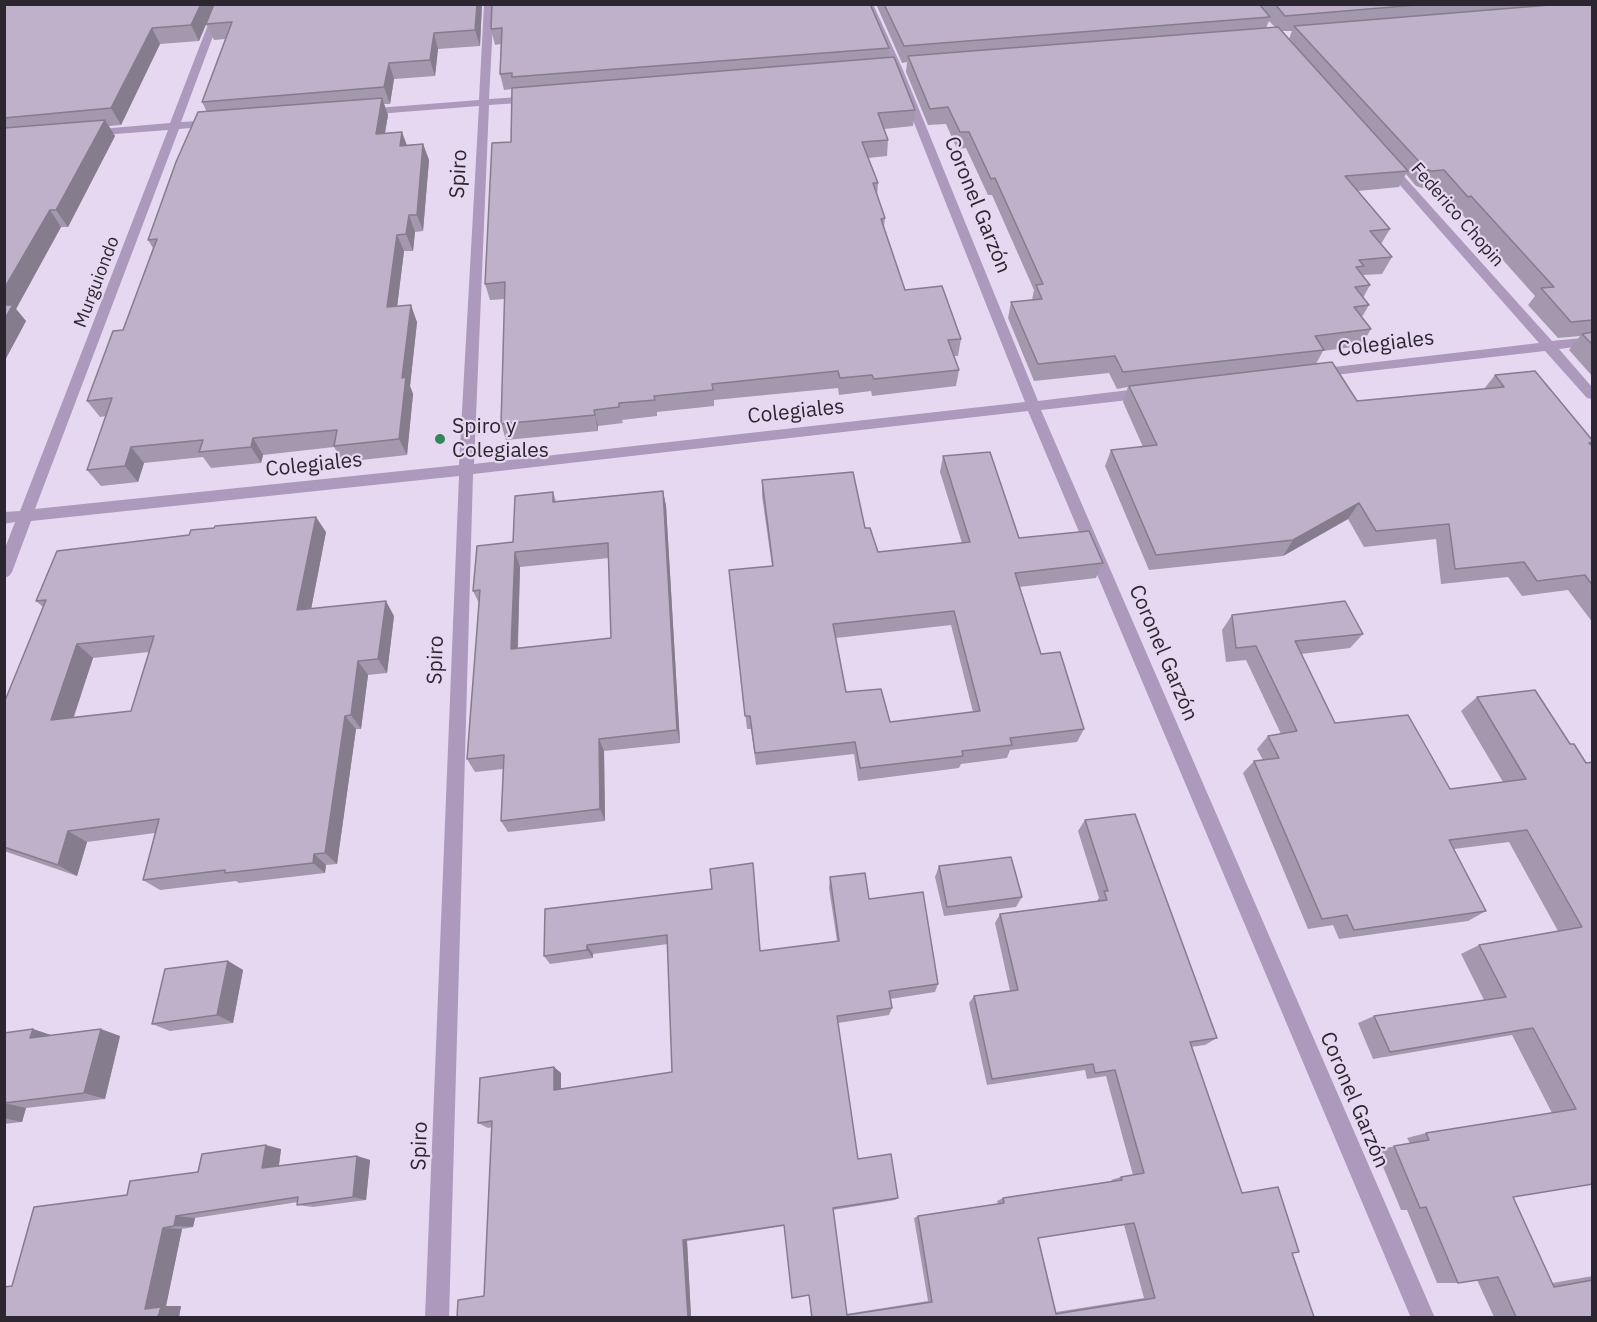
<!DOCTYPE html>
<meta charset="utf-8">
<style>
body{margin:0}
#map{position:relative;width:1597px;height:1322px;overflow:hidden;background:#e6d8f1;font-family:"IBM Plex Sans",sans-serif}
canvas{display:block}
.frame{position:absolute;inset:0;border:6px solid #2c2630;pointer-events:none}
</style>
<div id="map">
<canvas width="1597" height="1322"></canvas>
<div class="frame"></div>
</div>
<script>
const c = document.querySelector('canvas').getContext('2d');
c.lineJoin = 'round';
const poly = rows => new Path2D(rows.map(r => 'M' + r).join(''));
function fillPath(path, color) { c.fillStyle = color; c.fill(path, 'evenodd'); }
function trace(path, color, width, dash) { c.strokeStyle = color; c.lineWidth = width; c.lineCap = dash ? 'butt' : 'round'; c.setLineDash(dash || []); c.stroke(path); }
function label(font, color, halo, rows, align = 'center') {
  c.font = font + ' "IBM Plex Sans",sans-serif'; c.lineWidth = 4.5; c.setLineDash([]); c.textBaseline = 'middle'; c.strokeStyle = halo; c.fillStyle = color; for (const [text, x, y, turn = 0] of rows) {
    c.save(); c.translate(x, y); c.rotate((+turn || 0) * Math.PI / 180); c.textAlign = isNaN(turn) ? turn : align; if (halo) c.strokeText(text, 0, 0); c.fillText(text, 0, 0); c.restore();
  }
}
fillPath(poly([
 [216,4,225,4,181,122,213,120,218,123,213,126,179,129,35,509,459,465,479,106,364,115,359,112,364,109,479,100,484,4,494,4,489,99,533,96,538,99,533,102,489,105,474,464,1025,402,893,70,864,4,873,4,903,70,1038,401,1146,388,1153,393,1146,398,1041,410,1435,1318,1411,1318,1028,411,473,474,449,1318,425,1318,459,476,31,521,12,572,9,576,4,578,4,551,15,522,4,524,4,512,20,511,168,130,89,136,84,133,89,130,170,123,216,4],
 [1388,162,1392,163,1552,341,1592,337,1592,345,1559,349,1592,387,1592,399,1587,398,1545,351,1317,377,1312,376,1310,373,1317,369,1539,343,1384,167,1384,163,1388,162]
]), '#ac99bb');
fillPath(poly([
 [4,4,482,4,480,46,438,49,435,76,394,79,390,104,384,104,388,115,385,133,407,145,423,144,429,160,423,231,415,232,413,251,404,251,397,306,417,322,410,386,413,394,407,455,343,462,334,447,263,455,261,463,211,468,203,457,144,463,138,482,101,486,87,470,106,416,100,417,87,401,123,330,153,248,148,240,207,112,202,102,225,39,214,40,206,24,199,41,160,44,121,125,109,126,115,136,68,227,61,227,16,309,26,321,4,362],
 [492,4,889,48,888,58,915,110,913,126,884,129,888,140,887,156,868,158,878,183,877,196,885,218,884,227,905,290,961,339,958,356,954,356,959,370,956,386,872,396,871,391,839,395,838,388,714,400,714,406,657,412,657,416,622,420,623,423,598,426,598,431,506,440,501,424,505,299,490,300,485,284,511,142,512,89,504,90,500,74,501,44,495,45,491,29],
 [876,4,1593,4,1593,377,1569,350,1580,336,1558,338,1528,305,1535,296,1461,213,1458,213,1434,187,1422,188,1416,186,1406,174,1399,187,1358,191,1390,229,1381,244,1392,257,1382,274,1363,275,1370,285,1363,298,1369,305,1362,317,1371,329,1361,346,1323,351,1316,364,1357,401,1484,389,1495,375,1593,441,1593,443,1591,445,1593,447,1593,623,1568,590,1522,596,1508,577,1441,584,1436,539,1364,547,1348,519,1283,556,1149,570,1105,466,1111,450,1143,447,1123,402,1128,387,1117,389,1109,373,1034,381,1008,318,1011,302,1032,300,1034,290,992,195,988,195,966,148,957,149,946,124,928,125,906,72,907,62,902,63],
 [1269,21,1275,27,1266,28],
 [1282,31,1292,31,1289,39],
 [943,456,1019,538,1103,563,1096,578,1019,587,1041,654,1084,729,1077,742,1010,750,1007,758,961,764,959,768,858,781,854,754,756,765,751,729,747,729,729,570,772,566,762,496,762,480,865,528,878,552,962,543,940,472],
 [951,625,973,712,890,722,846,692,836,638],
 [663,491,666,506,680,743,604,751,605,821,508,832,501,821,503,769,475,772,467,759,479,603,473,591,553,492,556,501],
 [609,558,611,638,518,649,520,567],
 [326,532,311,609,394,616,387,673,368,675,361,729,356,729,337,864,326,865,325,873,239,883,236,881,160,890,143,880,155,833,87,842,77,876,4,851,4,703,43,607,36,601],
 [149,652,131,711,74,717,93,658],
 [1232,615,1363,634,1350,648,1301,654,1335,723,1450,789,1503,782,1461,711,1477,697,1570,744,1586,763,1593,1184,1513,1197,1552,1283,1593,1276,1593,1317,1494,1317,1477,1280,1458,1283,1437,1283,1407,1210,1401,1210,1376,1150,1410,1143,1407,1138,1426,1133,1552,1113,1512,1035,1373,1059,1358,1023,1374,1016,1484,1000,1461,954,1479,945,1558,931,1509,842,1454,849,1486,911,1468,921,1339,939,1333,925,1308,929,1243,773,1254,761,1263,760,1257,749,1268,736,1281,734,1246,660,1226,662,1222,630],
 [1085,820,1217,1038,1205,1045,1191,1047,1242,1193,1292,1253,1314,1317,811,1317,809,1295,784,1226,687,1241,691,1317,457,1317,484,1296,492,1127,488,1128,478,1123,554,1067,561,1073,561,1089,672,1072,668,944,593,954,593,958,550,964,544,956,545,909,760,951,837,941,829,888,830,877,869,899,938,984,935,992,890,999,892,1008,889,1015,838,1023,858,1159,898,1198,895,1200,833,1210,846,1314,928,1301,914,1218,918,1216,998,1204,997,1201,1003,1198,1112,1181,1111,1180,1121,1177,1133,1175,1106,1076,1087,1079,1085,1070,987,1085,969,1003,974,996,1010,991,995,923,1000,914,1097,901,1099,898,1078,831],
 [1124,1225,1144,1298,1056,1312,1038,1238],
 [939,866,1022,897,1016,907,944,916,935,877],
 [228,961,243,970,233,1023,170,1031,152,1024],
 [4,1033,51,1035,120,1036,105,1099,26,1108,22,1122,4,1124],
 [281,1149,279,1166,357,1156,370,1160,366,1200,313,1207,297,1205,298,1202,195,1218,193,1227,182,1229,166,1306,181,1306,179,1317,12,1286,127,1195,198,1172]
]), '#a398ad');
fillPath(poly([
 [201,4,215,4,199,41,191,25],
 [477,4,482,4,480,46,475,30],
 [152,28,160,44,121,125,111,108],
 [434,33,438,49,435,76,430,60],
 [389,63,394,79,390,104,384,87],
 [382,98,388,115,382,150,376,134],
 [105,120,115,136,68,227,56,210],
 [402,132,408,148,400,146],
 [423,144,429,160,423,231,417,215],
 [50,210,61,227,16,309,26,321,4,362,4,289],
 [409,215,415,232,413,251,406,234],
 [397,235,404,251,395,324,387,307],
 [411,305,417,322,410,386,413,394,407,455,399,439,402,378],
 [594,410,598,426,598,431,595,415],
 [253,438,263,455,261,463,251,447],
 [131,447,144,463,138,482,125,466],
 [663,491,666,506,680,743,677,730],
 [1359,503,1348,519,1283,556,1293,540],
 [316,517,326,532,308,625,297,610],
 [515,552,520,567,517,663,511,649],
 [386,601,394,616,387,673,378,659],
 [77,644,93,658,68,733,51,720],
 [358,661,368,675,361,729,351,715],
 [345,716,356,729,337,864,325,853],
 [599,739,604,751,605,821,600,809],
 [68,831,87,842,77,876,58,865],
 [314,854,326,865,325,873,313,863],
 [587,945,593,954,593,958,587,950],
 [228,961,243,970,233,1023,217,1015],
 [33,1029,54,1036,30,1038],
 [101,1029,120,1036,105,1099,84,1093],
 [554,1067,561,1073,561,1096,554,1090],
 [4,1103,26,1108,22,1122,4,1118],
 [266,1145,281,1149,278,1171,262,1168],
 [357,1156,370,1160,366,1200,353,1197],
 [176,1216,195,1218,193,1227,174,1226],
 [163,1228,182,1229,166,1306,181,1306,179,1317,158,1317,145,1309],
 [683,1240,687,1241,691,1317,688,1317]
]), '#857c8d');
const building = poly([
 [4,4,201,4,191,25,152,28,111,108,4,118,4,4],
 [214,4,477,4,475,30,434,33,430,60,389,63,384,87,202,102,232,22,206,24,214,4],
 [492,4,870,4,889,48,512,77,512,73,500,74,502,28,491,29,492,4],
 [884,4,1259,4,1270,17,904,46,884,4],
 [1275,4,1428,4,1285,16,1275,4],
 [1562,4,1593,4,1593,320,1571,322,1541,288,1554,287,1471,196,1468,197,1444,170,1431,171,1426,169,1294,26,1562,4],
 [1278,27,1408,171,1345,176,1390,229,1370,231,1392,257,1359,260,1364,266,1356,267,1370,285,1355,287,1369,305,1354,307,1371,329,1315,336,1324,350,1123,372,1115,356,1038,364,1011,302,1042,299,1036,285,1043,284,995,178,991,179,969,132,960,132,948,107,930,109,908,56,1278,27],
 [894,57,915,110,878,113,888,140,862,142,878,183,873,183,885,218,881,219,905,290,942,286,961,339,948,340,959,370,874,379,872,375,840,378,838,371,712,384,713,390,654,396,655,400,619,403,619,407,594,410,595,415,501,424,505,282,485,284,492,143,511,142,512,88,894,57],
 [382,98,376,134,402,132,400,146,423,144,417,215,409,215,406,234,397,235,387,307,411,305,402,378,406,377,399,439,334,446,337,430,253,438,251,447,199,452,203,440,131,447,125,466,87,470,112,398,87,401,113,331,123,330,157,239,148,240,176,162,198,112,382,98],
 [105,120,56,210,50,210,4,289,4,128,105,120],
 [4,305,13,305,4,320,4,305],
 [1593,332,1593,345,1582,334,1593,332],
 [1332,362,1357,401,1504,387,1495,375,1535,371,1593,441,1593,442,1589,443,1593,447,1593,586,1585,575,1537,581,1524,562,1455,569,1449,524,1376,531,1359,503,1293,540,1156,555,1111,450,1157,445,1129,386,1332,362],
 [990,452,1019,538,1089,531,1103,563,1015,573,1041,654,1060,652,1084,729,1010,738,1012,745,962,751,963,756,860,768,855,742,755,753,750,716,745,716,729,570,773,566,762,480,853,472,865,528,870,528,878,552,970,542,943,456,990,452],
 [954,611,980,711,890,722,881,689,846,692,833,624,954,611],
 [663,491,677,730,599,739,600,809,501,821,504,755,467,759,480,590,473,591,477,546,513,542,515,496,553,492,553,502,663,491],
 [608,543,611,638,511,649,515,552,608,543],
 [316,517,297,610,386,601,378,659,358,661,351,715,345,716,325,853,314,854,313,863,225,873,225,870,143,880,159,819,68,831,58,865,4,847,4,703,46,600,36,601,57,551,189,535,191,530,214,528,215,526,316,517],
 [154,636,131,711,51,720,77,644,154,636],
 [1345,601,1363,634,1295,641,1335,723,1408,715,1450,789,1526,779,1477,697,1535,690,1570,744,1574,744,1586,763,1593,762,1593,1184,1513,1197,1554,1287,1593,1280,1593,1317,1516,1317,1498,1277,1458,1283,1426,1207,1420,1208,1394,1146,1429,1140,1426,1133,1576,1109,1533,1028,1390,1052,1374,1016,1506,997,1479,945,1582,927,1527,830,1449,840,1486,911,1354,930,1347,915,1322,919,1254,761,1279,758,1268,736,1297,731,1256,646,1236,648,1232,615,1345,601],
 [1135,814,1217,1038,1190,1042,1242,1193,1278,1187,1299,1252,1292,1253,1314,1317,812,1317,809,1295,792,1298,784,1225,683,1240,688,1317,457,1317,458,1300,484,1296,492,1121,478,1123,480,1078,554,1067,554,1090,672,1072,667,935,587,945,587,950,544,956,545,909,712,889,710,869,753,863,760,951,839,941,830,877,865,873,869,899,923,892,938,984,889,991,892,1008,837,1016,858,1159,891,1154,898,1198,833,1208,847,1315,932,1302,918,1216,1004,1203,1003,1198,1122,1180,1121,1177,1144,1173,1115,1070,1095,1073,1093,1064,992,1079,974,996,1018,990,1000,914,1107,900,1104,891,1108,891,1085,820,1135,814],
 [1134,1223,1155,1298,1056,1314,1038,1238,1134,1223],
 [1011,857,1022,897,947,907,939,866,1011,857],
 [228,961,217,1015,152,1024,165,969,228,961],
 [33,1029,30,1038,101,1029,84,1093,4,1103,4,1033,33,1029],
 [266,1145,262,1168,357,1156,353,1197,297,1205,298,1197,176,1216,174,1226,163,1228,145,1309,161,1307,158,1317,4,1317,4,1287,12,1286,34,1207,127,1195,130,1181,198,1172,202,1154,266,1145]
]);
fillPath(building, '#beb1c9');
trace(building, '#857c8d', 1.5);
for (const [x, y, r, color] of [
 [440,439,6,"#338658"]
]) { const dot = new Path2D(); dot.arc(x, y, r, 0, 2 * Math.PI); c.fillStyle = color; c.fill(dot); trace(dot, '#e6d8f1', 2); }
label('18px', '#2c2630', '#e6d8f1', [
 ["Federico Chopin",1457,215,49],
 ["Murguiondo",97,282,-69]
]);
label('21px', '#2c2630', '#e6d8f1', [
 ["Spiro",459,174,-87],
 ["Coronel Garzón",977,205,68],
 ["Colegiales",1386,344,-7],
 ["Colegiales",796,412,-6],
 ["Colegiales",314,465,-6],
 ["Coronel Garzón",1163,653,67],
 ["Spiro",436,660,-88],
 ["Coronel Garzón",1354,1100,67],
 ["Spiro",420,1146,-88]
]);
label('21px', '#2c2630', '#e6d8f1', [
 ["Spiro y",452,427],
 ["Colegiales",452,451]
], 'left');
</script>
